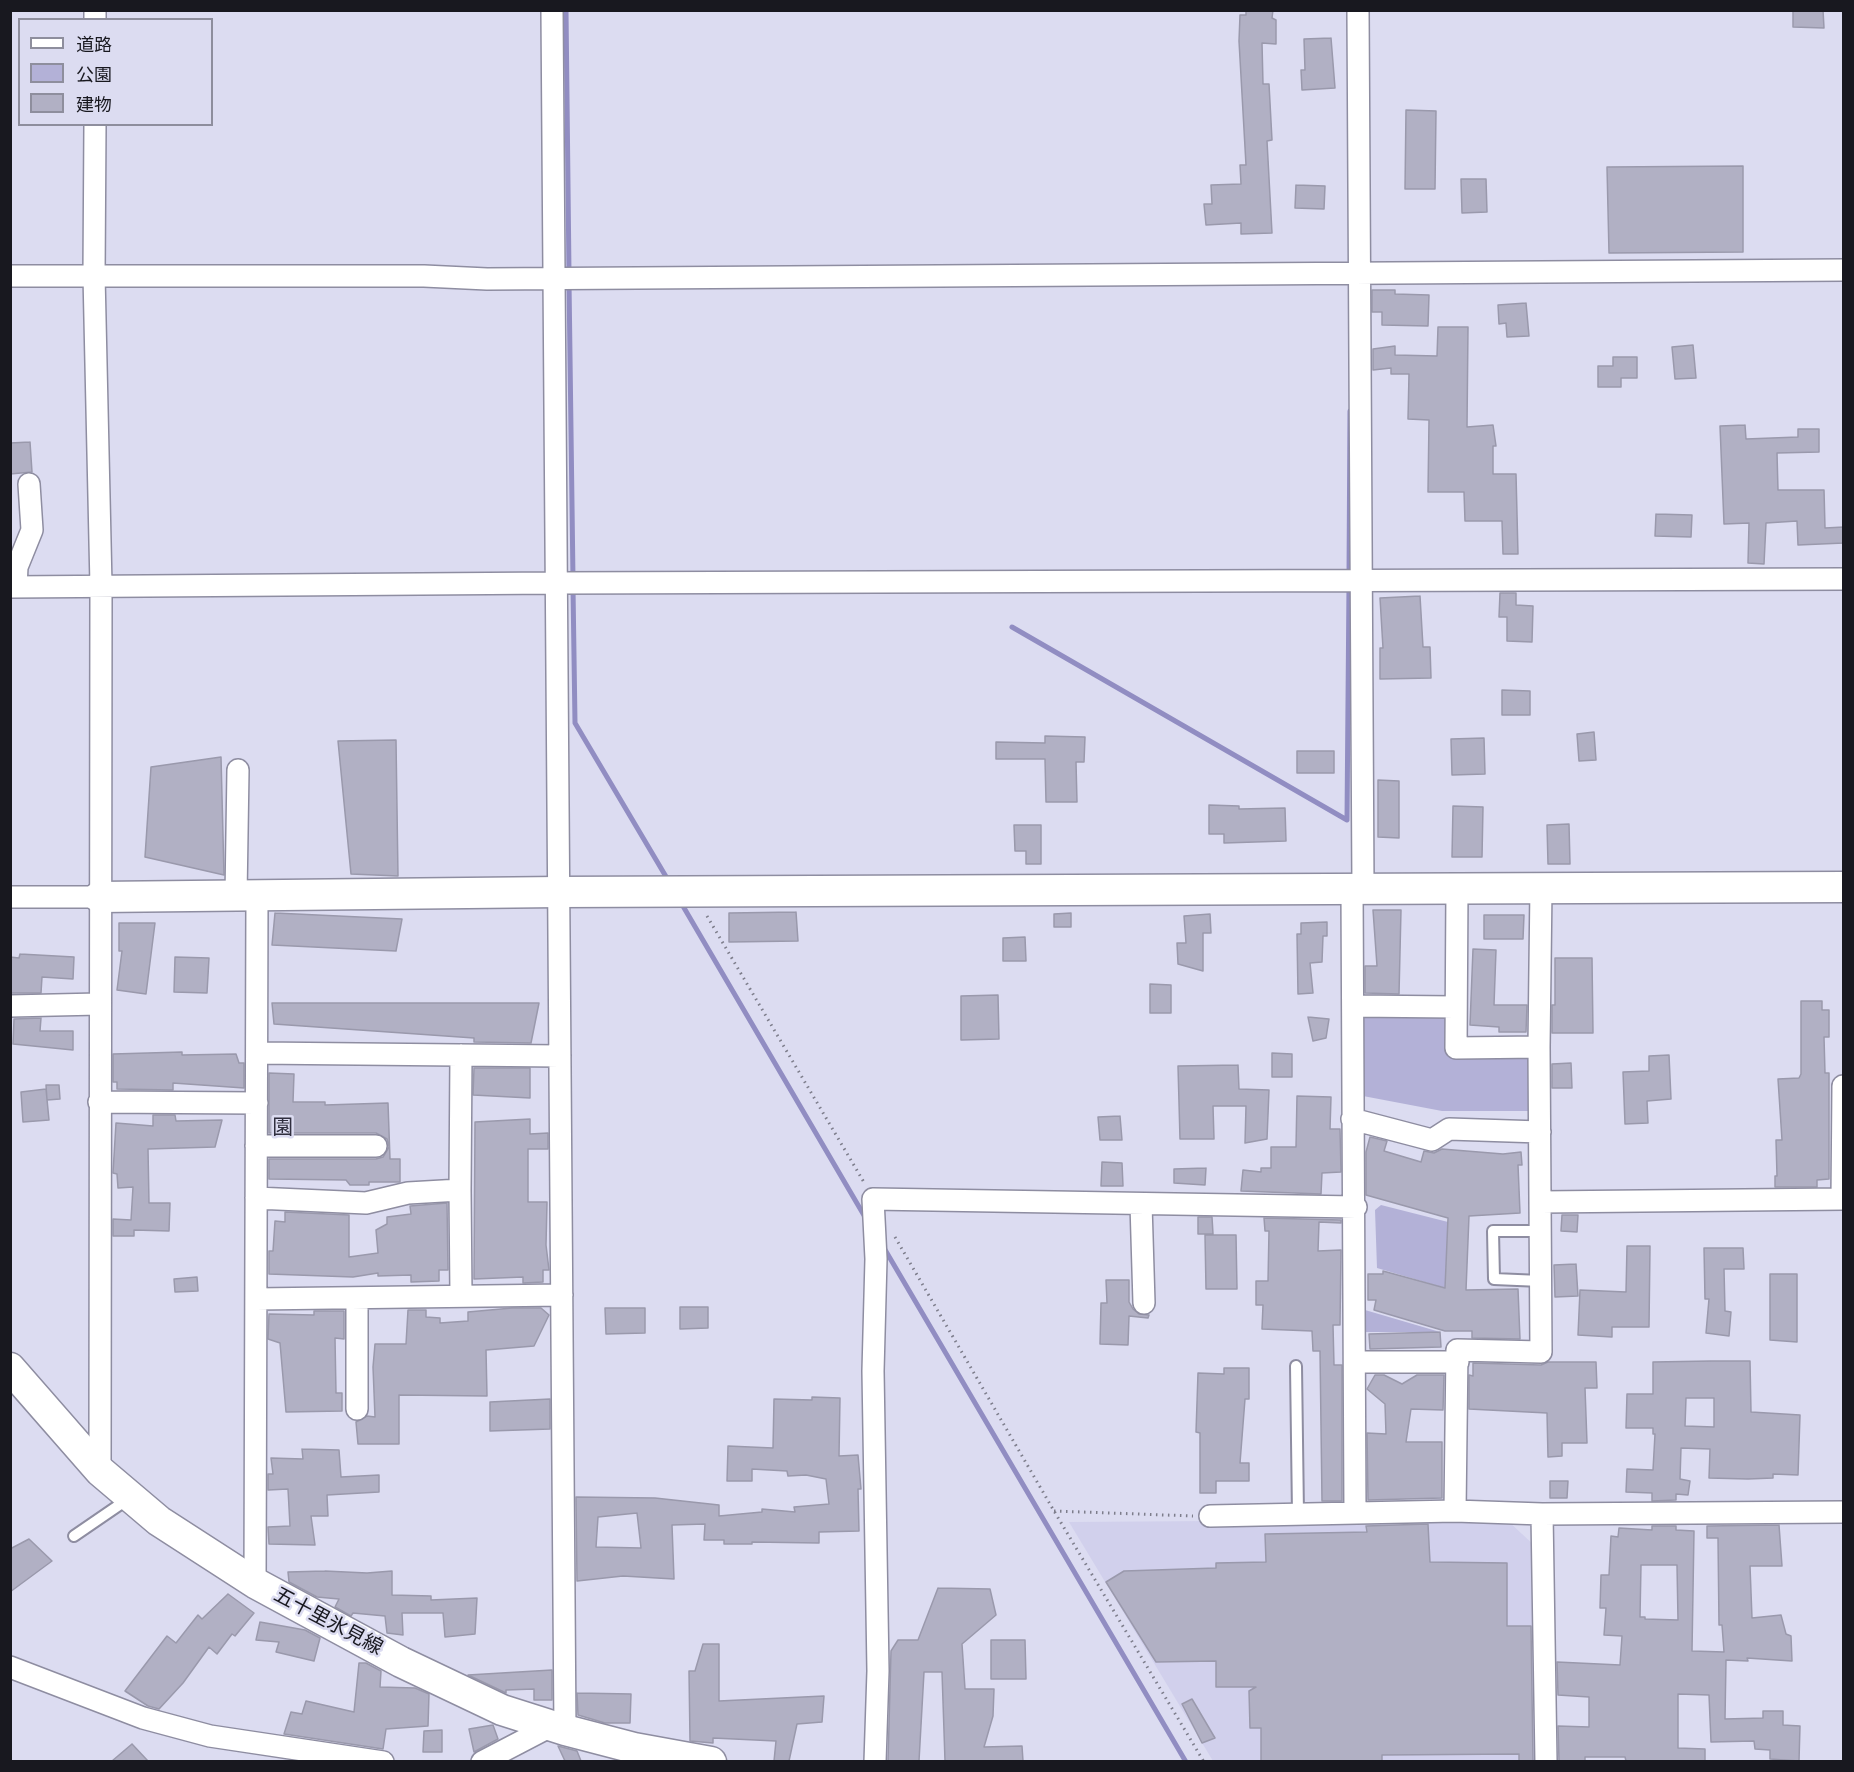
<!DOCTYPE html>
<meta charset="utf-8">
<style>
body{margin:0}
#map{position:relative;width:1854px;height:1772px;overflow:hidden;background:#dcdcf1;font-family:"Space Grotesk","Noto Sans JP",sans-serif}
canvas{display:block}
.frame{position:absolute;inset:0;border:12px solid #18181f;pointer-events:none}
.legend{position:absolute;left:18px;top:18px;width:195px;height:108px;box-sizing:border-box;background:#dcdcf1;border:2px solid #8e8e9d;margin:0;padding:8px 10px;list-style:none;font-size:18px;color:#18181f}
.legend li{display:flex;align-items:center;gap:12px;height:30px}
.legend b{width:30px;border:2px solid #8e8e9d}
</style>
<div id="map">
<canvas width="1854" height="1772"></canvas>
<div class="frame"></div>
<ul class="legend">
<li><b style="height:8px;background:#fff"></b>道路</li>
<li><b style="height:16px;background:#b3b1d7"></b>公園</li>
<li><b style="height:16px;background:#b1b0c4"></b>建物</li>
</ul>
</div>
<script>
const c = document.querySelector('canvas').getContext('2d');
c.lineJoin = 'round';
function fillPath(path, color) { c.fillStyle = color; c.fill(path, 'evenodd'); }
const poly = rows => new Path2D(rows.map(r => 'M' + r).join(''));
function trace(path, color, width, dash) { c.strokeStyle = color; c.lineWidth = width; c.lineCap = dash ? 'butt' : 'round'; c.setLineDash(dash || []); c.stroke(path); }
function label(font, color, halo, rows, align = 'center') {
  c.font = font + ' "Space Grotesk","Noto Sans JP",sans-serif'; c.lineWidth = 5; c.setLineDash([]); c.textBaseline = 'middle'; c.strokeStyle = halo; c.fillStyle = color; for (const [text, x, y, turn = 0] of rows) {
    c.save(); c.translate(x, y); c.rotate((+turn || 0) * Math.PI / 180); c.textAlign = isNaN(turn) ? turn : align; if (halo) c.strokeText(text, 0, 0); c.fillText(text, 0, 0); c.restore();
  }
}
fillPath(poly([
 [1506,1519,1537,1548,1539,1761,1213,1761,1069,1522]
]), '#d1d0ec');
fillPath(poly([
 [1370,1013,1441,1014,1448,1019,1449,1052,1523,1053,1531,1062,1531,1111,1442,1111,1363,1096,1363,1018],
 [1381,1205,1448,1222,1445,1288,1377,1268,1375,1210],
 [1365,1310,1440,1332,1365,1332]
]), '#b3b1d7');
trace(poly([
 [566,10,569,273],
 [569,282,573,579],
 [1349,576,1350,411],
 [573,588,575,723,668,880],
 [1012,627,1347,820,1349,585],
 [680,901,865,1217],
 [884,1248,1186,1762]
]), '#918dc2', 5);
const building = poly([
 [1246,10,1273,10,1272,18,1276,20,1276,44,1262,43,1263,84,1269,84,1272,140,1267,141,1272,233,1241,234,1241,223,1206,225,1204,204,1212,204,1211,185,1241,184,1240,165,1246,165,1239,41,1240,15,1246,15,1246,10],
 [1793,10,1823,10,1824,28,1793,27,1793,10],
 [1331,38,1335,88,1302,90,1301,70,1305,70,1304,39,1331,38],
 [1406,110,1436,111,1435,189,1405,189,1406,110],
 [1743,166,1743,252,1609,253,1607,167,1743,166],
 [1461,179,1486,179,1487,212,1462,213,1461,179],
 [1296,185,1325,186,1324,209,1295,208,1296,185],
 [1372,290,1395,290,1395,294,1429,295,1428,326,1382,325,1382,312,1372,312,1372,290],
 [1526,303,1529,336,1507,337,1506,323,1499,324,1498,305,1526,303],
 [1438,327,1468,327,1467,427,1493,425,1496,446,1493,446,1493,474,1516,474,1518,554,1503,554,1502,521,1465,521,1464,492,1428,492,1429,420,1408,419,1409,374,1391,374,1391,368,1373,370,1373,349,1395,346,1395,355,1437,356,1438,327],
 [1693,345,1696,378,1675,379,1672,347,1693,345],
 [1613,357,1637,357,1637,378,1621,378,1621,387,1598,387,1598,366,1613,366,1613,357],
 [1745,425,1746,439,1798,437,1798,429,1819,429,1819,452,1777,453,1778,490,1824,490,1825,528,1844,527,1844,543,1798,545,1797,521,1766,523,1764,564,1748,563,1749,523,1724,524,1720,426,1745,425],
 [30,442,32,472,10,474,10,443,30,442],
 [1656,514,1692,515,1691,537,1655,536,1656,514],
 [1500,593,1516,593,1516,605,1533,606,1532,642,1507,641,1507,617,1499,617,1500,593],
 [1420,596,1423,647,1430,647,1431,678,1380,679,1380,648,1383,648,1380,598,1420,596],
 [1502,690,1530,691,1530,715,1502,715,1502,690],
 [1594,732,1596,760,1579,761,1577,734,1594,732],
 [1045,736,1085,737,1084,762,1076,762,1077,802,1046,802,1045,759,996,759,996,742,1045,743,1045,736],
 [1484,738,1485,774,1452,775,1451,739,1484,738],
 [396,740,398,876,351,874,338,741,396,740],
 [1297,751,1334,751,1334,773,1297,773,1297,751],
 [221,757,224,875,145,857,151,767,221,757],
 [1378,780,1399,781,1399,838,1378,837,1378,780],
 [1209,805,1239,806,1239,809,1285,808,1286,841,1224,843,1224,834,1209,834,1209,805],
 [1453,806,1483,807,1482,857,1452,857,1453,806],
 [1569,824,1570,864,1548,864,1547,825,1569,824],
 [1014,825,1041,825,1041,864,1026,864,1026,851,1015,851,1014,825],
 [1373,910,1401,910,1399,994,1365,993,1365,966,1377,966,1373,910],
 [796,912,798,941,729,942,729,913,796,912],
 [275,913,402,919,396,951,272,945,275,913],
 [1071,913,1071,927,1054,927,1054,914,1071,913],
 [1210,914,1211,933,1203,933,1203,971,1178,964,1177,943,1186,943,1184,916,1210,914],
 [1484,915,1524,915,1523,939,1484,939,1484,915],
 [1327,922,1327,936,1323,936,1322,962,1310,963,1313,993,1298,994,1297,934,1301,934,1301,923,1327,922],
 [119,923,155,923,146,994,117,990,122,951,119,951,119,923],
 [1025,937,1026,961,1003,961,1003,938,1025,937],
 [1473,949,1496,950,1494,1005,1527,1005,1526,1032,1499,1032,1499,1027,1470,1025,1473,949],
 [20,954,74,957,73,979,42,977,41,993,10,993,10,957,19,958,20,954],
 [175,957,209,958,207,993,174,992,175,957],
 [1555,958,1592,958,1593,1033,1552,1033,1552,1005,1555,1005,1555,958],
 [1150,984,1171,985,1171,1013,1150,1013,1150,984],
 [998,995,999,1039,961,1040,961,996,998,995],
 [1801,1001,1822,1001,1822,1010,1829,1010,1829,1037,1824,1037,1825,1073,1829,1073,1829,1179,1817,1180,1817,1187,1775,1187,1775,1176,1777,1176,1776,1140,1782,1140,1778,1079,1799,1078,1801,1074,1801,1001],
 [272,1003,539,1003,531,1043,474,1042,474,1038,274,1024,272,1003],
 [1308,1017,1329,1019,1326,1038,1313,1041,1308,1017],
 [41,1018,40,1031,73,1031,73,1050,13,1044,14,1019,41,1018],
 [182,1052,182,1055,236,1054,239,1063,244,1063,244,1088,173,1083,173,1090,117,1089,117,1082,113,1082,113,1054,182,1052],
 [1272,1053,1292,1054,1292,1077,1272,1077,1272,1053],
 [1669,1055,1671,1099,1647,1101,1648,1123,1625,1124,1623,1072,1649,1071,1649,1056,1669,1055],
 [1571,1063,1572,1088,1552,1088,1552,1064,1571,1063],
 [1238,1065,1239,1089,1269,1090,1267,1139,1245,1143,1246,1106,1213,1106,1214,1139,1180,1139,1178,1066,1238,1065],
 [474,1068,530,1068,530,1098,473,1095,474,1068],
 [269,1073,294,1074,293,1102,325,1102,325,1105,388,1103,390,1159,400,1159,400,1182,369,1182,369,1185,350,1185,346,1180,269,1179,269,1159,376,1159,383,1157,389,1147,387,1139,376,1133,269,1133,269,1073],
 [46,1085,59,1085,60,1099,47,1100,46,1085],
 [46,1089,49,1120,23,1122,21,1092,46,1089],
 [1297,1096,1331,1097,1330,1129,1340,1129,1341,1172,1322,1173,1321,1194,1241,1191,1243,1170,1261,1172,1261,1168,1271,1168,1271,1147,1296,1147,1297,1096],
 [153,1115,175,1115,176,1121,222,1120,215,1147,148,1149,149,1203,170,1203,169,1231,134,1230,134,1236,113,1236,113,1219,131,1220,133,1187,118,1188,117,1174,113,1173,116,1123,153,1126,153,1115],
 [1120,1116,1122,1140,1100,1140,1098,1117,1120,1116],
 [530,1119,530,1134,548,1133,548,1149,528,1149,528,1202,547,1202,546,1245,549,1270,543,1270,543,1282,523,1283,523,1277,474,1279,475,1122,530,1119],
 [1370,1137,1387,1141,1384,1151,1421,1162,1424,1151,1434,1153,1442,1149,1503,1154,1521,1152,1522,1165,1518,1165,1520,1213,1469,1216,1466,1290,1518,1289,1520,1339,1472,1338,1472,1331,1445,1331,1374,1310,1376,1300,1368,1300,1368,1274,1383,1274,1383,1271,1445,1288,1448,1218,1366,1195,1366,1152,1370,1137],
 [1102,1162,1122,1163,1123,1186,1101,1186,1102,1162],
 [1206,1168,1205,1185,1174,1183,1174,1169,1206,1168],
 [447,1203,448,1270,439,1270,439,1281,411,1282,411,1275,378,1276,378,1273,353,1277,269,1274,269,1251,273,1251,275,1221,285,1222,285,1212,349,1215,349,1257,378,1253,376,1230,387,1224,387,1217,411,1214,410,1206,447,1203],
 [1562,1215,1578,1215,1577,1232,1561,1231,1562,1215],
 [1198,1217,1212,1217,1213,1234,1198,1234,1198,1217],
 [1264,1218,1341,1220,1341,1223,1319,1222,1318,1251,1341,1250,1340,1325,1333,1325,1334,1365,1342,1365,1342,1501,1322,1501,1320,1351,1313,1351,1312,1331,1262,1329,1263,1305,1256,1305,1256,1281,1268,1281,1269,1231,1265,1231,1264,1218],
 [1205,1235,1236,1235,1237,1289,1206,1289,1205,1235],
 [1627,1246,1650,1246,1649,1327,1612,1327,1612,1337,1578,1335,1580,1290,1626,1292,1627,1246],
 [1704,1248,1743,1248,1744,1269,1724,1269,1725,1311,1731,1312,1729,1336,1706,1333,1709,1299,1705,1299,1704,1248],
 [1576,1264,1578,1296,1555,1297,1554,1265,1576,1264],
 [1770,1274,1797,1274,1797,1342,1770,1340,1770,1274],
 [197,1277,198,1291,175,1292,174,1279,197,1277],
 [1106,1280,1129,1280,1129,1302,1133,1309,1139,1314,1149,1315,1148,1318,1129,1316,1128,1345,1100,1344,1101,1303,1107,1303,1106,1280],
 [680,1307,708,1307,708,1328,680,1329,680,1307],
 [512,1308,541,1308,549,1315,534,1346,486,1350,487,1396,399,1395,399,1444,358,1444,356,1422,367,1416,375,1417,373,1367,375,1344,406,1344,408,1310,426,1310,426,1317,440,1318,440,1323,468,1321,468,1312,512,1308],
 [605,1308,645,1308,645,1333,606,1334,605,1308],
 [314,1311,344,1311,344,1339,335,1338,336,1393,342,1393,342,1411,286,1412,280,1343,268,1339,269,1314,314,1315,314,1311],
 [1440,1332,1441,1347,1370,1349,1369,1334,1440,1332],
 [1711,1361,1750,1361,1751,1412,1800,1415,1798,1475,1773,1474,1773,1478,1748,1479,1709,1478,1710,1449,1681,1448,1680,1479,1690,1481,1688,1495,1676,1494,1676,1500,1652,1501,1652,1493,1626,1492,1627,1469,1653,1470,1655,1434,1653,1434,1653,1428,1626,1428,1627,1394,1653,1394,1653,1362,1711,1361],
 [1686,1398,1714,1398,1714,1427,1685,1426,1686,1398],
 [1548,1362,1596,1362,1597,1388,1585,1388,1587,1443,1562,1443,1562,1456,1548,1457,1547,1413,1469,1409,1469,1375,1473,1376,1473,1363,1541,1365,1548,1362],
 [1224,1368,1249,1368,1249,1399,1245,1399,1240,1463,1249,1463,1249,1481,1216,1481,1216,1493,1200,1493,1200,1433,1196,1432,1198,1373,1224,1374,1224,1368],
 [1375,1375,1384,1375,1402,1384,1417,1375,1444,1375,1443,1410,1411,1409,1406,1442,1442,1442,1442,1498,1368,1500,1367,1433,1386,1434,1385,1404,1367,1389,1375,1375],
 [812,1397,840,1398,839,1456,858,1455,861,1489,858,1489,859,1531,819,1532,819,1543,752,1542,752,1544,724,1544,724,1540,704,1540,705,1524,672,1525,674,1579,623,1576,577,1581,576,1497,655,1498,719,1505,719,1516,762,1512,762,1509,795,1512,794,1507,829,1504,826,1479,806,1475,788,1476,787,1471,752,1469,752,1481,727,1481,728,1446,773,1448,774,1399,812,1400,812,1397],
 [637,1513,641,1548,596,1547,598,1517,637,1513],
 [550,1399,550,1429,490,1431,490,1402,550,1399],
 [302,1449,339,1450,341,1477,379,1475,379,1492,327,1495,328,1516,311,1516,315,1545,269,1544,268,1527,290,1526,288,1489,268,1490,268,1474,273,1474,271,1458,303,1459,302,1449],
 [1550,1481,1568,1481,1567,1498,1550,1498,1550,1481],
 [1428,1524,1430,1562,1507,1563,1507,1626,1531,1626,1533,1761,1519,1761,1519,1754,1382,1755,1382,1761,1261,1761,1261,1728,1250,1728,1249,1691,1256,1687,1216,1687,1216,1661,1156,1662,1106,1582,1124,1571,1216,1568,1216,1563,1266,1562,1265,1534,1367,1532,1366,1526,1428,1524],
 [1779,1525,1782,1566,1750,1566,1752,1618,1781,1615,1786,1634,1791,1636,1792,1661,1747,1658,1748,1661,1726,1660,1725,1719,1763,1718,1763,1711,1783,1711,1783,1725,1800,1726,1799,1761,1770,1759,1770,1750,1755,1749,1754,1741,1711,1742,1709,1695,1678,1694,1678,1748,1705,1749,1705,1761,1626,1761,1625,1757,1585,1757,1585,1761,1559,1761,1558,1726,1589,1727,1589,1697,1558,1695,1557,1662,1620,1665,1622,1636,1604,1635,1606,1608,1600,1608,1601,1575,1609,1575,1611,1536,1618,1537,1619,1528,1652,1530,1652,1526,1676,1526,1676,1530,1694,1531,1692,1651,1724,1652,1722,1625,1719,1625,1718,1538,1707,1538,1707,1526,1779,1525],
 [1641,1565,1677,1565,1678,1620,1645,1619,1645,1617,1640,1617,1641,1565],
 [29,1539,52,1561,10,1592,10,1549,29,1539],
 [325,1571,367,1573,392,1571,392,1595,431,1596,431,1600,477,1598,475,1634,445,1637,443,1613,402,1613,403,1635,387,1633,385,1616,353,1613,351,1616,335,1607,339,1599,317,1597,289,1582,288,1572,325,1571],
 [938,1588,990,1589,996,1615,962,1644,965,1689,994,1689,993,1716,984,1747,1022,1746,1023,1761,945,1761,942,1672,924,1672,919,1761,888,1761,891,1651,898,1640,918,1640,938,1588],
 [228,1594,254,1613,235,1636,232,1634,217,1654,209,1647,183,1683,159,1709,148,1706,125,1691,167,1636,176,1643,198,1615,202,1619,228,1594],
 [260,1622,305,1630,320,1638,314,1661,276,1652,279,1642,256,1640,260,1622],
 [991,1640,1025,1640,1026,1679,991,1679,991,1640],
 [703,1644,719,1644,719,1701,824,1696,822,1722,797,1724,789,1761,774,1761,776,1741,713,1738,713,1743,690,1741,689,1671,695,1671,703,1644],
 [359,1663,366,1663,381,1671,380,1687,415,1688,429,1694,428,1726,386,1729,383,1749,284,1734,291,1712,302,1714,306,1701,354,1712,359,1663],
 [552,1670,552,1700,534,1700,534,1689,506,1690,506,1693,468,1675,552,1670],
 [577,1693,631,1694,630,1723,605,1723,578,1715,577,1693],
 [1192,1699,1215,1738,1202,1743,1182,1704,1192,1699],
 [493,1725,498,1739,474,1752,469,1729,493,1725],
 [442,1730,442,1752,423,1752,424,1731,442,1730],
 [132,1744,148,1761,112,1761,132,1744],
 [558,1746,577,1751,581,1761,565,1761,558,1746]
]);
fillPath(building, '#b1b0c4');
trace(building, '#9a99ac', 1.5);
const lane = poly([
 [1541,1231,1493,1231,1494,1279,1541,1281],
 [1296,1366,1298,1514],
 [74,1536,128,1499]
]);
const street = poly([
 [552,10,565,1730],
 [1358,10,1363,888],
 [95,20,95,10],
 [95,124,94,275,101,586,100,1471],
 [10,276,424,276,487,279,1844,270],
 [10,587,557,583,1844,579],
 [16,587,17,567,32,530,29,484],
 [1352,888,1355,1513],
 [236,896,238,770],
 [10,897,99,897],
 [10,1006,99,1004],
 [1354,1006,1455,1007],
 [1539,1047,1541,887],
 [257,1053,560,1056],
 [99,1102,257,1103],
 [1352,1119,1432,1140,1449,1129,1540,1132],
 [256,1146,376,1146],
 [460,1190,461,1055],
 [256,1198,366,1203,408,1193,460,1190,461,1296],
 [1842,1199,1843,1086],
 [1541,1202,1844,1199],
 [1141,1204,1144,1303],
 [256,1299,562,1295],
 [1355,1362,1458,1362],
 [357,1409,357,1298],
 [1455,1511,1457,1350,1541,1352,1539,1047,1456,1048,1457,888],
 [1542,1514,1546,1762],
 [1210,1516,1455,1511,1542,1514,1844,1512],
 [255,1583,257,896],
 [10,1667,143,1718,210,1736,383,1762],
 [482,1762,551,1726],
 [875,1762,878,1671,873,1371,876,1259,873,1199,1356,1207]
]);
const secondary = poly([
 [99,897,559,892,1844,887],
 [10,1368,100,1471,159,1521,255,1583,401,1662,502,1710,565,1730,634,1748,711,1762]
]);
trace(lane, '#8e8da1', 14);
trace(street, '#8e8da1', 24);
trace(secondary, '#8e8da1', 33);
trace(poly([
 [707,916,865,1184],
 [895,1237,1054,1511,1204,1762],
 [1054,1511,1193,1516]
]), '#7d7d8b', 3, [1.5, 4.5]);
trace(lane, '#fff', 10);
trace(street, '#fff', 21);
trace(secondary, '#fff', 30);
label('20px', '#18181f', '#dcdcf1', [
 ["五十里氷見線",328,1622,28]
]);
label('21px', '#302f3f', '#dcdcf1', [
 ["園",283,1128]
]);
</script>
